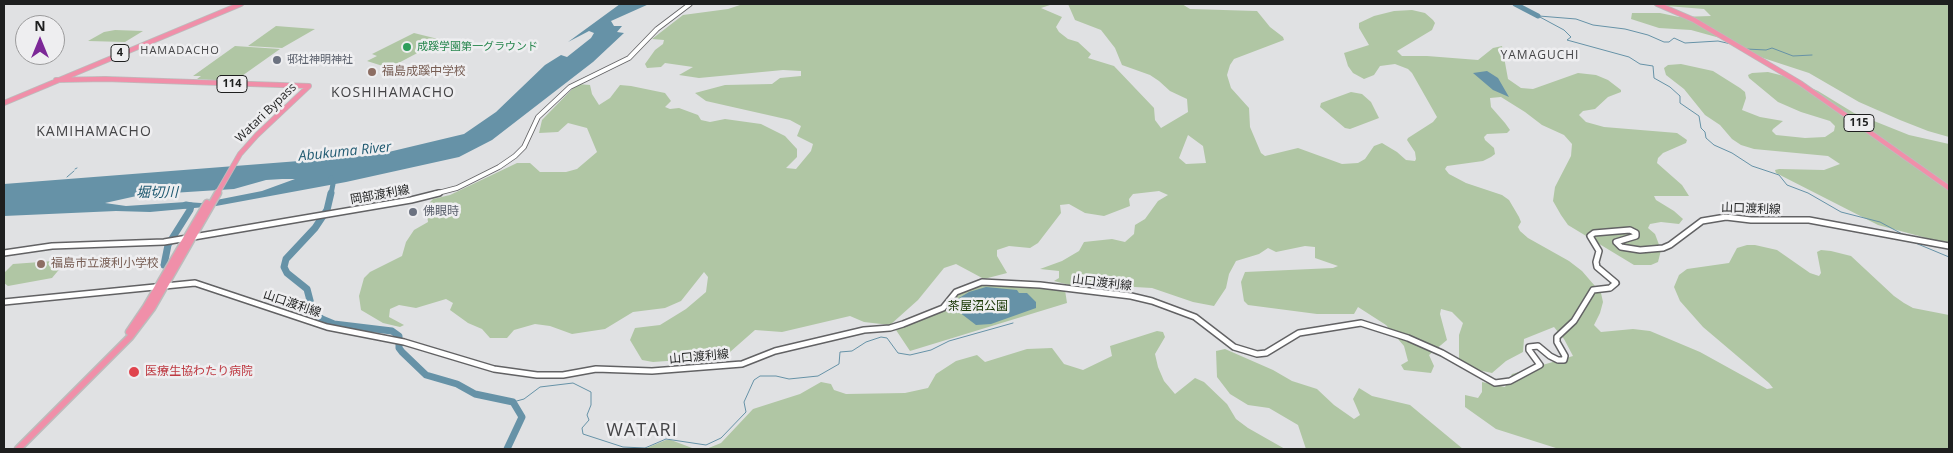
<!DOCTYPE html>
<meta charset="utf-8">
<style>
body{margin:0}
#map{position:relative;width:1953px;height:453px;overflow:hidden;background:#e0e1e3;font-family:"Open Sans",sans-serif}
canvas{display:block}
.frame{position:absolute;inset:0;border:5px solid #1e1f1f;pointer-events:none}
.north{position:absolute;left:15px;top:15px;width:50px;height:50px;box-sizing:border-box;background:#eeeef0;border:1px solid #9b9b9c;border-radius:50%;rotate:0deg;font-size:14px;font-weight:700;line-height:20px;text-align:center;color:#1e1f1f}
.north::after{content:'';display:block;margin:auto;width:18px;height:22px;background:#7c2897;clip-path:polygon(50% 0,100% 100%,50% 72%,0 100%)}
</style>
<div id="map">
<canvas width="1953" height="453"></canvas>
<div class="frame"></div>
<div class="north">N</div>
</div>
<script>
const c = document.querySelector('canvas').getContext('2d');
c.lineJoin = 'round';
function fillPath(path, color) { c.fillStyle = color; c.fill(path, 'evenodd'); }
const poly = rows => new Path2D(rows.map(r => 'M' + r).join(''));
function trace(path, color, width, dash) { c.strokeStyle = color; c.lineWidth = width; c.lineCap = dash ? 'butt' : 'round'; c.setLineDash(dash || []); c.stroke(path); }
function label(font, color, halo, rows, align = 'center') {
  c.font = font + ' "Open Sans","Noto Sans JP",sans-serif'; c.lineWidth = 5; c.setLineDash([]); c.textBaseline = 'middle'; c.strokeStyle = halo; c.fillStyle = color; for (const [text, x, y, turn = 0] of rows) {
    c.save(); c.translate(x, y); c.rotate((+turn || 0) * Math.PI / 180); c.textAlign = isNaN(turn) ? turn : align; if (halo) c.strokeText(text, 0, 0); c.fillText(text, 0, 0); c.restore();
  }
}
fillPath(poly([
 [743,4,1053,4,1041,8,1062,17,1056,27,1059,32,1068,39,1078,42,1091,54,1088,58,1114,66,1154,108,1155,120,1161,128,1188,112,1187,99,1170,91,1159,81,1150,75,1122,65,1115,48,1101,30,1075,20,1068,4,1182,4,1190,9,1257,11,1270,27,1283,37,1284,40,1234,59,1230,65,1227,75,1231,88,1249,108,1250,127,1261,153,1265,156,1298,148,1342,164,1358,163,1365,159,1374,146,1382,143,1397,152,1406,160,1415,161,1416,159,1415,152,1407,140,1408,138,1433,122,1437,117,1412,73,1408,69,1395,64,1380,66,1374,75,1364,79,1353,73,1348,66,1344,53,1369,45,1359,28,1359,23,1374,16,1394,11,1412,10,1425,13,1433,20,1435,23,1432,30,1397,51,1402,56,1427,56,1478,60,1493,48,1502,46,1508,79,1521,88,1533,89,1578,73,1596,75,1608,80,1621,90,1621,92,1608,97,1595,109,1583,111,1579,115,1586,122,1604,127,1677,133,1687,140,1686,143,1663,153,1658,158,1657,163,1682,185,1689,196,1654,196,1656,200,1674,211,1683,219,1679,224,1661,222,1650,224,1648,228,1655,234,1661,250,1658,262,1651,265,1634,265,1568,225,1561,215,1553,201,1555,187,1571,156,1572,144,1564,135,1542,125,1525,112,1501,97,1490,98,1491,107,1505,123,1510,130,1507,133,1487,134,1484,137,1485,140,1494,148,1495,154,1491,157,1483,161,1447,166,1445,169,1449,174,1466,183,1502,195,1509,200,1519,217,1521,222,1518,227,1520,231,1528,238,1569,261,1582,271,1601,293,1603,302,1600,313,1594,325,1601,332,1633,329,1650,331,1700,352,1767,389,1773,388,1769,383,1703,327,1680,301,1674,287,1679,275,1687,269,1729,263,1737,248,1747,245,1755,245,1777,250,1810,273,1819,276,1821,273,1817,252,1821,250,1831,251,1851,256,1894,296,1904,303,1913,308,1949,315,1949,449,1559,449,1496,429,1465,407,1465,395,1478,398,1482,392,1482,382,1505,387,1512,374,1573,356,1564,339,1554,327,1524,339,1523,352,1506,361,1492,373,1459,366,1459,335,1463,323,1452,312,1441,309,1440,314,1447,340,1429,355,1434,366,1431,373,1404,370,1401,365,1408,361,1404,346,1386,325,1358,307,1354,314,1317,314,1248,305,1244,301,1241,282,1245,272,1333,268,1338,266,1315,258,1315,247,1305,246,1276,252,1268,248,1259,254,1236,261,1229,274,1226,288,1214,306,1193,302,1152,288,1101,285,1081,288,1054,281,1059,278,1059,271,1040,269,1062,261,1079,251,1084,242,1112,239,1125,242,1134,234,1135,225,1145,219,1158,201,1168,195,1159,191,1133,194,1129,199,1130,206,1104,216,1085,213,1069,204,1060,205,1061,213,1038,243,1030,248,1009,246,997,250,997,256,1007,273,984,279,956,264,944,268,918,300,890,325,864,322,850,316,782,332,755,330,730,352,695,359,653,362,642,360,630,340,635,328,660,325,686,309,706,292,708,277,704,272,681,301,665,308,633,312,605,329,572,334,550,326,535,324,514,330,507,338,490,338,482,329,468,323,450,310,453,303,446,299,416,308,399,305,390,309,389,317,404,325,400,327,383,323,361,310,359,296,364,278,370,272,402,256,406,242,414,230,428,222,426,206,433,199,450,195,517,163,530,163,540,172,566,172,577,169,597,152,587,128,568,123,558,132,539,133,542,120,577,84,590,85,592,94,599,105,610,98,620,85,631,86,665,93,671,101,665,107,670,109,679,108,698,115,701,120,710,122,725,119,761,124,785,136,797,149,797,157,786,168,796,169,811,151,813,144,797,136,801,126,790,120,706,101,695,93,725,85,772,84,780,78,801,76,801,71,783,70,699,78,679,75,693,67,665,63,661,67,647,68,645,64,655,50,663,44,664,40,652,39,683,15,728,9],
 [1188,135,1203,146,1206,163,1186,164,1179,158],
 [1642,4,1949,4,1949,137,1928,131,1900,120,1859,102,1809,73,1754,55,1720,38,1691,30,1659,28,1631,19,1632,13,1660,13,1679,17,1711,16,1704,9],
 [276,26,315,29,282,48,248,46],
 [115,30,143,31,125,42,88,41,104,32],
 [414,33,442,40,389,68,367,61,377,56,372,54],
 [235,46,280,49,239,78,229,81,197,79,201,76,193,76],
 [1681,64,1713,71,1740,88,1745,92,1746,98,1742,110,1760,117,1783,121,1773,129,1772,131,1776,135,1805,138,1825,137,1834,131,1835,126,1830,121,1801,112,1778,102,1749,78,1748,75,1752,73,1768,72,1784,76,1818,91,1854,113,1909,135,1949,144,1949,244,1878,225,1776,173,1775,170,1779,169,1824,170,1840,164,1828,156,1754,149,1741,145,1732,139,1720,125,1705,115,1684,89,1666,75,1664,68,1668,65],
 [1351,92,1362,94,1371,102,1379,118,1350,129,1345,128,1320,107,1321,103],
 [67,260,52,278,8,286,4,283,4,273,13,264],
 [984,284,1065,290,1067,303,910,351,896,330,941,311,948,306,963,289],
 [1157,331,1163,332,1165,337,1155,354,1158,367,1164,381,1175,394,1195,378,1204,382,1227,404,1236,419,1248,428,1285,449,644,449,666,440,671,440,692,448,706,449,721,443,753,409,800,394,821,382,831,384,834,390,846,394,905,393,928,388,936,374,956,361,977,355,985,362,1027,349,1052,348,1064,364,1083,370,1112,356,1110,346],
 [1225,349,1273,370,1292,381,1317,389,1334,405,1354,419,1360,415,1353,399,1359,388,1372,396,1410,405,1463,449,1306,449,1298,425,1269,408,1248,405,1230,394,1217,377,1216,351]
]), '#b0c6a4');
fillPath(poly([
 [620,4,649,4,611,21,614,26,622,26,617,32,624,33,593,62,492,140,459,157,346,182,216,206,150,212,116,211,4,216,4,184,376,155,464,134,496,112,545,65,561,55,567,57,591,38,594,33,589,31,568,42],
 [282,179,295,179,262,191,201,203,186,202,126,206,105,203,141,195,234,189,266,180],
 [1487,71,1498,78,1509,97,1493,90,1473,73],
 [986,287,1017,290,1019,293,1027,293,1036,302,1036,308,991,324,976,325,959,312,955,306,956,302,959,298,969,292]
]), '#6692a7');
trace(poly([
 [1538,16,1564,30,1571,37,1567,40,1629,57,1640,64,1653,66,1654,78,1670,87,1680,96,1680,103,1699,116,1701,128,1705,132,1706,138,1714,145,1732,153,1752,166,1779,175,1787,185,1808,193,1841,212,1880,222,1906,236],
 [1539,16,1576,19,1593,25,1625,29,1648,35,1664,42,1669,42,1674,38,1685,43,1718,41,1731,44],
 [1746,49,1766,50,1772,48,1793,56,1812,55],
 [75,169,77,168],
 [67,177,74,171],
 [1913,242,1949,257],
 [513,402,524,399,540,387,573,383,591,392,591,405,587,415,589,420,582,428,583,434,623,447,645,448,666,439,706,445,721,438,746,412,744,402,754,380,760,376,776,376,789,379,818,376,839,364,840,352,852,351,866,342,881,337,887,338,898,353,910,355,931,350,949,341,1013,323]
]), '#6692a7', 1);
trace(poly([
 [1515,4,1538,16],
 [331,194,333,184,331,178]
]), '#6692a7', 5);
trace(poly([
 [331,193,327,210,315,228,286,259,284,267,287,273,307,289,313,312,322,319,334,324,392,331,399,336,399,348,402,352,426,375,457,384,475,394,513,402,522,417,507,449],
 [164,265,168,245,190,210,191,206,186,205]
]), '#6692a7', 7);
const secondaryFar1 = poly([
 [434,194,457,188,499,167,515,156,524,147,538,117,570,87,629,58,657,29,690,4]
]);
const secondary = poly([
 [4,253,52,246,164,242,411,200,439,193],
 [4,302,195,283,327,327,404,342,494,369,537,375,563,375,596,369,652,371,742,364,775,351,864,330,890,328,903,324,943,308,956,292,982,282,1040,285,1131,296,1152,301,1195,317,1234,347,1257,354,1266,353,1299,333,1361,323,1408,338,1442,353,1495,383,1510,381,1540,365,1529,350,1529,347,1538,346,1550,356,1558,360,1564,360,1565,356,1557,342,1557,337,1574,321,1593,290,1610,288,1616,283,1597,267,1596,262,1599,251,1590,236,1594,233,1630,230,1636,233,1636,236,1616,242,1621,247,1640,250,1663,248,1670,245,1702,221,1726,217,1751,220,1809,220,1949,246]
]);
const highwayFar1 = poly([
 [1657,4,1694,20,1800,83,1949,188],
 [56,80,105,79,309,86,257,135,240,154,217,194],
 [4,103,241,4]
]);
const highway = poly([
 [129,332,146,307,207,203],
 [18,449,130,337,152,308,218,193]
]);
trace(secondaryFar1, '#626264', 5.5);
trace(secondary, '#626264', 8);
trace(highwayFar1, '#bcbcbc', 6);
trace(highway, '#bcbcbc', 9);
trace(secondaryFar1, '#fff', 4);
trace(secondary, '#fff', 5);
trace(highwayFar1, '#f08fa9', 4.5);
trace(highway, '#f08fa9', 6);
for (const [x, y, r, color] of [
 [407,47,5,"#2e9e5b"],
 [277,60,5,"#6b7280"],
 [372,72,5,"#8d6e63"],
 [413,212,5,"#6b7280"],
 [41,264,5,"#8d6e63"],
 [134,372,6,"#e0444e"]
]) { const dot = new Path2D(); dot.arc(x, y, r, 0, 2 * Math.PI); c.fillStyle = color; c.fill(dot); trace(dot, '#eeeef0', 2); }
label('11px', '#27864d', '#eeeef0', [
 ["成蹊学園第一グラウンド",417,47]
], 'left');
c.letterSpacing = '1px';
label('11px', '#454547', '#eeeef0', [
 ["HAMADACHO",180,51]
]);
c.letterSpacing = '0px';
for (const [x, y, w] of [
 [120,53,18],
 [232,84,30],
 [1859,123,30]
]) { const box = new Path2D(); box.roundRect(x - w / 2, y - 8.5, w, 17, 4); c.fillStyle = '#eeeef0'; c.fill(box); trace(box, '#1e1f1f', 1); }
label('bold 11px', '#1e1f1f', null, [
 ["4",120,53],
 ["114",232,84],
 ["115",1859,123]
]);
label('11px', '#5b616d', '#eeeef0', [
 ["邨社神明神社",287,60]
], 'left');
c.letterSpacing = '1px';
label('12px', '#454547', '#eeeef0', [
 ["YAMAGUCHI",1540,56]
]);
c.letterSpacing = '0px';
label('12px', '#785e54', '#eeeef0', [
 ["福島成蹊中学校",382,72],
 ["福島市立渡利小学校",51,264]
], 'left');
label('12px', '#1e1f1f', '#eeeef0', [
 ["Watari Bypass",266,113,-44],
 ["岡部渡利線",380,195,-10],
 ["山口渡利線",1751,209,2],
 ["山口渡利線",1102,283,7],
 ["山口渡利線",292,304,19],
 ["山口渡利線",699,357,-5]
]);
label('12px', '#5b616d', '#eeeef0', [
 ["佛眼時",423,212]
], 'left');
label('12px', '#163400', '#eeeef0', [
 ["茶屋沼公園",978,307]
]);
label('12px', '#be3a42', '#eeeef0', [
 ["医療生協わたり病院",145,372]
], 'left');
c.letterSpacing = '1px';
label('14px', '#454547', '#eeeef0', [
 ["KOSHIHAMACHO",393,93],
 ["KAMIHAMACHO",94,132]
]);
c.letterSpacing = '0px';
label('italic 14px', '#205a71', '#eeeef0', [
 ["Abukuma River",345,152,-6],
 ["堀切川",157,193]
]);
c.letterSpacing = '1px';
label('18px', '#454547', '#eeeef0', [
 ["WATARI",642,431]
]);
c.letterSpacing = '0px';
</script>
